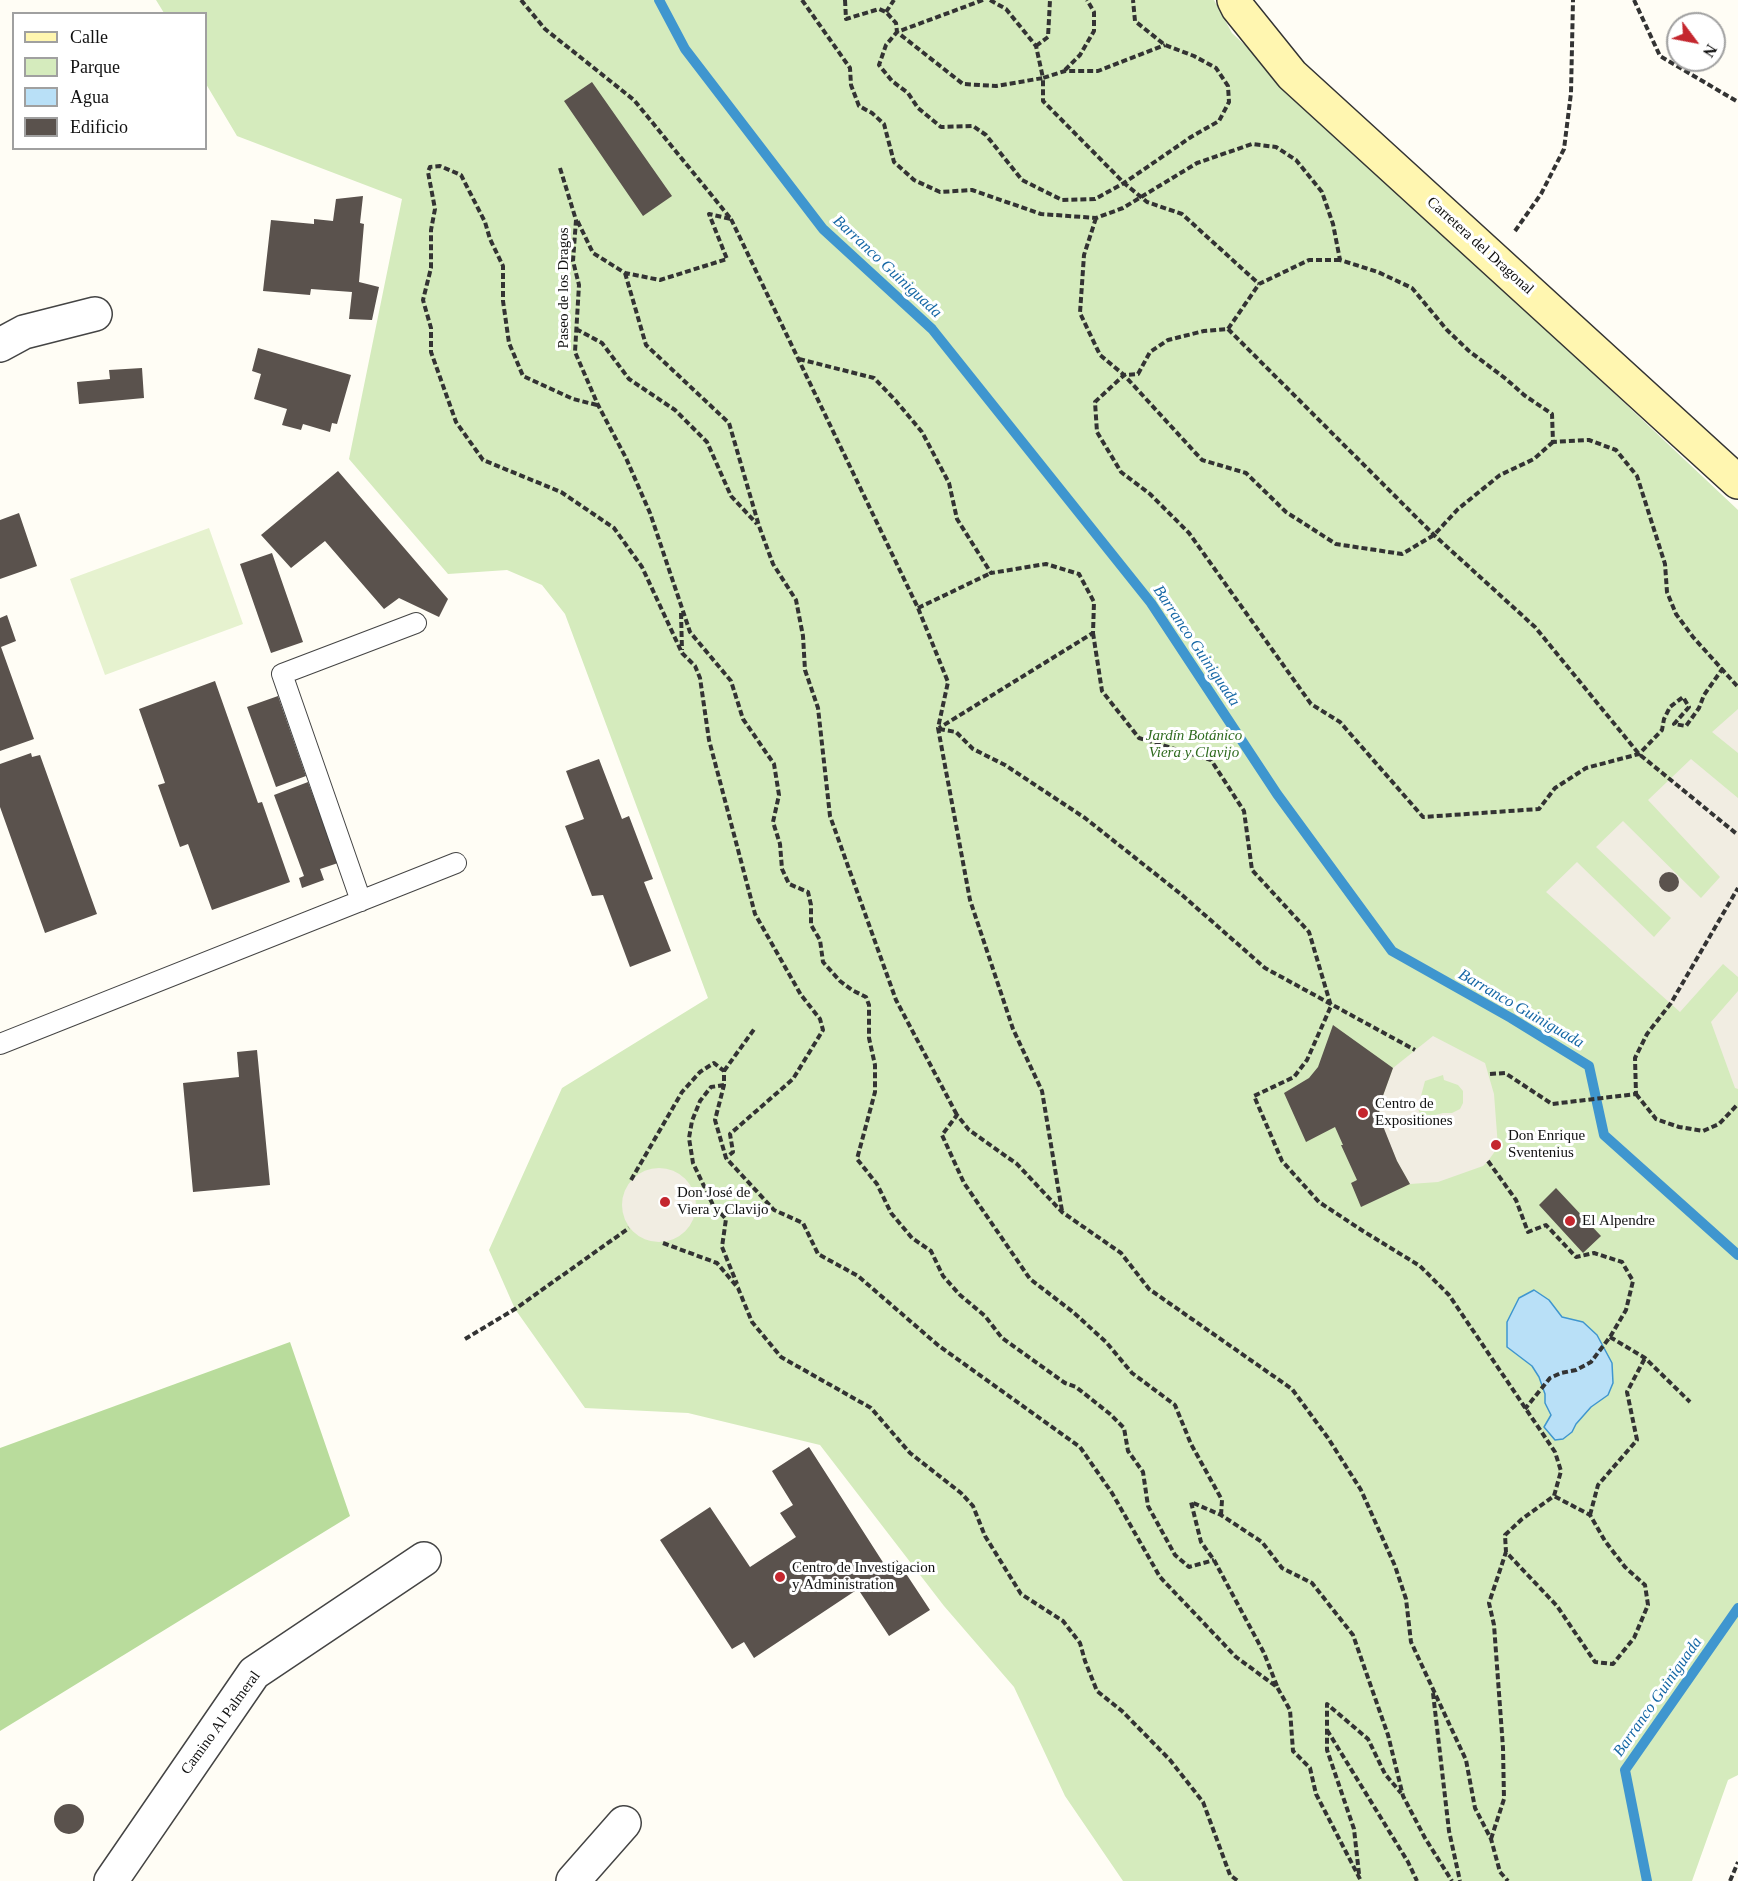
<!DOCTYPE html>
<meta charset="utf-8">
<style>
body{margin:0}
#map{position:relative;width:1738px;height:1881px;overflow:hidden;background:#fffdf5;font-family:Georgia,serif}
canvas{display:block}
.legend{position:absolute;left:12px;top:12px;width:195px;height:138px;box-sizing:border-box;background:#fff;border:2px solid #a0a0a0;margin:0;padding:8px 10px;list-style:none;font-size:18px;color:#111}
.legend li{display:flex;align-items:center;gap:12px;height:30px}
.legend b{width:30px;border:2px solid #a0a0a0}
.north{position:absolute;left:1666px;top:12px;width:60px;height:60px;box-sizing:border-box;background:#fff;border:2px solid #a0a0a0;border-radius:50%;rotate:122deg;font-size:16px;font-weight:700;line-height:24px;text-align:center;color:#111}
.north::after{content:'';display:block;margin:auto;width:21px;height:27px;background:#c4262e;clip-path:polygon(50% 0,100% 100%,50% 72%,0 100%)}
</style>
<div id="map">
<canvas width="1738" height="1881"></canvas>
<ul class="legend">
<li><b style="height:8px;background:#fff6b0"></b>Calle</li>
<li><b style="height:16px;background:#d5ebbd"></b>Parque</li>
<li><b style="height:16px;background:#b9e0f7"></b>Agua</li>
<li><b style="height:16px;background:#5a524d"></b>Edificio</li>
</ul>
<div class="north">N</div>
</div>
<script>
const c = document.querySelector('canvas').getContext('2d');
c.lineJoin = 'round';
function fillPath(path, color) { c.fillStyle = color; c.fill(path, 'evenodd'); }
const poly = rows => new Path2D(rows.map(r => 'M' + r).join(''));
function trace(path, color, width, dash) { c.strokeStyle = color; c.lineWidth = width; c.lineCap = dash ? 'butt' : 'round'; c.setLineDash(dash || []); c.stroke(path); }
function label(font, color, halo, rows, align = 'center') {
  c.font = font + ' Georgia,serif'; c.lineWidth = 6; c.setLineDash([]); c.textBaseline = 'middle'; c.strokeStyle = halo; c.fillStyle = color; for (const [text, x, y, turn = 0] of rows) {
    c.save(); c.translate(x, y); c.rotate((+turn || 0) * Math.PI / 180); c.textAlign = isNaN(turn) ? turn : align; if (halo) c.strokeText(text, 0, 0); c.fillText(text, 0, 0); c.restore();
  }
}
fillPath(poly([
 [156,0,1214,0,1232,33,1738,510,1738,1775,1728,1780,1692,1881,1123,1881,1065,1796,1014,1687,944,1606,820,1445,688,1413,585,1408,515,1309,489,1250,562,1088,708,998,565,614,542,585,507,570,448,574,349,459,402,199,237,136,206,84,206,14,164,13]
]), '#d5ebbd');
fillPath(poly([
 [290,1342,350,1516,0,1731,0,1448]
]), '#b9dc9c');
fillPath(poly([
 [209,528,243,624,105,675,70,579]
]), '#e6f2cf');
fillPath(poly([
 [1738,709,1738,753,1712,732],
 [1691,759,1738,798,1738,977,1723,964,1680,1012,1546,892,1577,862,1654,937,1671,918,1596,847,1623,821,1701,898,1720,877,1648,800],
 [1738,991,1738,1089,1735,1088,1711,1022],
 [1433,1036,1485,1063,1494,1094,1498,1147,1488,1161,1483,1166,1438,1182,1410,1184,1397,1161,1382,1126,1379,1116,1380,1104,1393,1068],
 [1443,1075,1444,1080,1458,1085,1463,1091,1463,1103,1460,1109,1452,1113,1443,1113,1424,1118,1419,1112,1418,1107,1425,1081],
 '622 1205a37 37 0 1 1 74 0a37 37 0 1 1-74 0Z'
]), '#f1ede2');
const water = poly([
 [1534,1290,1549,1300,1562,1317,1583,1322,1597,1335,1612,1363,1613,1383,1608,1395,1591,1407,1576,1424,1572,1432,1563,1439,1555,1440,1544,1427,1551,1415,1545,1403,1545,1394,1539,1377,1532,1366,1507,1347,1507,1322,1519,1298,1534,1290]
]);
fillPath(water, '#b9e0f7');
trace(water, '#3f96cf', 1.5);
trace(poly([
 [659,0,685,49,823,229,932,329,1151,603,1277,794,1392,951,1511,1018,1589,1066,1604,1135,1738,1255],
 [1647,1881,1625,1770,1738,1608]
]), '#3f96cf', 10);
fillPath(poly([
 [592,82,672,196,643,216,564,101],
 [363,196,360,223,364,224,359,282,379,287,372,320,349,319,352,292,311,289,310,295,263,291,271,220,314,224,314,219,333,221,336,199],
 [258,348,351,375,337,424,332,423,330,432,303,424,301,430,282,425,287,409,254,399,261,374,252,371],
 [142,368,144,398,79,404,77,382,110,379,109,370],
 [338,471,448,599,439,617,399,598,384,609,325,541,291,568,261,535],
 [19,513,37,566,0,579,0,520],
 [272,553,303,642,271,653,240,564],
 [7,615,16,641,1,647,34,739,0,751,0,618],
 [215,681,258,803,262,802,290,882,212,910,188,844,180,847,158,785,165,783,139,709],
 [278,696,306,776,276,787,247,707],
 [31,753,32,757,40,755,97,914,45,933,0,807,0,764],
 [599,759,622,819,629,816,653,879,644,882,671,951,630,967,603,895,592,896,565,826,584,819,566,771],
 [308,782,338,863,320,869,324,880,302,888,299,878,304,876,274,795],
 '1659 882a10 10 0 1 1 20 0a10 10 0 1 1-20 0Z',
 [1333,1025,1393,1068,1380,1104,1379,1116,1397,1161,1410,1184,1361,1207,1351,1183,1357,1180,1341,1145,1343,1145,1335,1127,1306,1142,1284,1093,1309,1078,1318,1067],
 [257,1050,270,1185,193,1192,183,1083,239,1077,237,1052],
 [1556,1188,1601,1236,1583,1253,1539,1205],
 [809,1447,886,1567,897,1560,930,1610,889,1636,858,1589,754,1658,744,1642,732,1649,660,1540,710,1507,750,1567,796,1537,780,1513,793,1505,772,1471],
 '54 1819a15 15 0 1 1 30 0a15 15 0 1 1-30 0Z'
]), '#5a524d');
const service = poly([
 [361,901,282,674,416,623],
 [0,1044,456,863]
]);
const minor = poly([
 [0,345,24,332,95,314],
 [111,1881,254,1673,424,1559],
 [573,1881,624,1823]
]);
const secondary = poly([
 [1234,0,1238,8,1292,75,1738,482]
]);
trace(service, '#444', 22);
trace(minor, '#444', 36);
trace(secondary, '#333', 36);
trace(poly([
 [521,0,545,29,634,100,731,219,709,214,727,259,660,280,625,273,593,253,577,220],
 [802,0,850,68,851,85,859,106,872,113,884,124,894,162,914,180,940,192,972,190,1041,214,1096,218,1123,208,1197,163,1252,144,1276,147,1296,160,1322,192,1333,224,1340,260,1378,272,1412,288,1447,330,1469,351,1506,379,1524,395,1552,414,1553,442,1589,440,1616,450,1637,476,1665,564,1667,592,1676,614,1693,637,1738,687],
 [845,0,846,19,879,9,886,12,896,23,897,32,963,84,996,86,1043,78,1043,101,1124,183,1147,202,1182,214,1259,284],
 [983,0,897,32,886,45,879,65,892,81,908,93,918,108,941,127,973,126,986,135,1022,180,1062,200,1095,199,1124,183,1191,137,1219,121,1229,102,1228,86,1216,68,1194,56,1165,45,1135,21,1133,0],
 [990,0,1006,9,1036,46,1043,78,1065,71,1098,71,1165,45],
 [1634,0,1660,56,1738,102],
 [886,12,894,0],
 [1036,46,1048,37,1050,0],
 [1065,70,1080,55,1094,31,1094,12,1087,0],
 [560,168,576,220,573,261,579,285,575,352,598,405,626,458,650,513,690,632,731,681,743,719,774,764,779,795,773,822,780,844,782,869,789,884,808,892,811,905,811,925,820,940,823,962,840,981,852,990,866,997,869,1005,869,1038,875,1065,875,1092,857,1159,877,1184,891,1213,912,1238,931,1251,943,1276,960,1295,985,1316,1002,1338,1065,1383,1076,1387,1110,1414,1124,1428,1128,1451,1143,1472,1148,1506,1175,1555,1189,1567,1214,1560],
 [1096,218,1084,255,1080,313,1100,355,1124,375,1202,460,1246,473,1286,512,1336,544,1402,554,1434,535,1458,509,1500,475,1534,459,1553,442],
 [731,219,918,608,948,682,938,728,970,900,1013,1029,1042,1091,1062,1211],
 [1515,231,1541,194,1564,149,1571,93,1573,0],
 [1340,260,1309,260,1259,284,1228,329,1204,331,1168,340,1150,352,1138,374,1124,375,1095,402,1097,432,1121,472,1150,494,1189,533,1311,704,1340,722,1423,817,1539,809,1555,788,1586,768,1639,754,1662,730,1664,719,1670,707,1683,697,1689,707,1674,724,1686,726,1699,708,1704,695,1723,668],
 [625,273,646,345,729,423,759,526,773,564,796,600,803,636,805,670,818,708,830,816,896,1000,957,1115],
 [576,329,602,343,629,379,675,410,707,442,731,496,757,524],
 [1228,329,1434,535,1535,627,1639,754,1738,835],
 [799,359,874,378,896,401,922,432,949,483,957,519,991,573,1046,564,1079,574,1094,602,1093,633,939,728],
 [597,405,573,399,523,376,509,343,503,301,503,266,490,239,485,222,461,175,440,166,430,167,428,172,435,209,431,230,431,268,423,300,431,328,431,352,456,422,483,460,561,492,614,528,642,567,682,653,695,666,700,678,709,740,755,914,801,995,820,1019,823,1030,793,1079,730,1134,733,1152,726,1158],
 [918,608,991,573],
 [681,613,682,650],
 [1093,633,1102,691,1139,738,1211,760,1244,811,1252,870,1309,932,1331,1006,1307,1060,1294,1077,1254,1096,1282,1161,1319,1202,1363,1231,1420,1266,1449,1295,1555,1452,1561,1471,1554,1496,1522,1519,1505,1535,1506,1552,1557,1606,1595,1662,1613,1664,1634,1638,1648,1605,1645,1585,1625,1567,1605,1541,1590,1515,1554,1496],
 [939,729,956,732,973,749,1005,765,1085,818,1182,895,1265,968,1415,1050],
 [724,1071,755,1028],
 [1490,1074,1505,1073,1552,1104,1636,1094,1635,1058,1647,1034,1671,1003,1738,888],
 [724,1085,711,1087,700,1101,692,1121,689,1138,693,1163,713,1205,726,1219,722,1247,737,1284],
 [1636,1094,1656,1119,1679,1127,1703,1131,1719,1124,1738,1104],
 [1488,1161,1516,1200,1528,1232,1546,1225,1576,1257,1594,1253,1622,1262,1633,1281,1626,1310,1610,1337,1591,1362,1576,1370,1561,1373,1550,1378,1525,1409],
 [631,1180,682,1092,700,1072,714,1063,724,1071,724,1085,715,1120,726,1158,774,1210,803,1223,818,1254,858,1276,939,1346,1080,1447,1112,1493,1160,1577,1236,1657,1277,1687,1290,1710,1293,1751,1310,1768,1316,1794,1361,1881],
 [663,1243,717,1263,738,1288,752,1322,781,1357,871,1408,910,1453,961,1493,973,1506,985,1536,1021,1594,1063,1621,1080,1643,1085,1661,1097,1691,1122,1711,1170,1760,1203,1802,1230,1875,1238,1881],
 [1610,1337,1645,1358,1690,1402],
 [465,1339,515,1309,629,1228],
 [1221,1515,1222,1500,1191,1444,1175,1405,1132,1373,1106,1342,1073,1312,1030,1279,964,1183,942,1135,957,1115,969,1130,1017,1164,1062,1212,1121,1253,1149,1289,1292,1389,1328,1438,1361,1490,1395,1566,1406,1599,1411,1642,1466,1760,1475,1808,1491,1839,1500,1872,1508,1881],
 [1590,1515,1598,1485,1637,1440,1627,1392,1645,1358],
 [1277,1686,1264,1653,1214,1560,1201,1542,1191,1502,1221,1515,1262,1542,1282,1568,1312,1583,1353,1635,1388,1735,1403,1796,1425,1838,1452,1881],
 [1433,1693,1449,1831,1460,1881],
 [1327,1730,1408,1862,1417,1881],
 [1491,1839,1504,1799,1503,1748,1494,1625,1489,1603,1506,1552],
 [1359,1874,1354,1829,1327,1750,1327,1704,1368,1739,1385,1774,1401,1793],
 [1730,1881,1738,1862]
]), '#333', 4, [6, 3]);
trace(service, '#fff', 20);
trace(minor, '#fff', 33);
trace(secondary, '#fff6b0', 33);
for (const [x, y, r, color] of [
 [1363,1113,6,"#c4262e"],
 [1496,1145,6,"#c4262e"],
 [665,1202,6,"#c4262e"],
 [1570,1221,6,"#c4262e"],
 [780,1577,6,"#c4262e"]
]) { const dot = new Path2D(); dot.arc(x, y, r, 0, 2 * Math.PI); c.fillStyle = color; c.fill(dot); trace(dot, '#fff', 2); }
label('15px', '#111', '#fff', [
 ["Carretera del Dragonal",1480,246,42],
 ["Paseo de los Dragos",564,288,-90],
 ["Camino Al Palmeral",221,1723,-54]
]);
label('italic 15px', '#2f6b1f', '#fff', [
 ["Jardín Botánico",1194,736],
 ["Viera y Clavijo",1194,753]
]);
label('15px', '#111', '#fff', [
 ["Centro de",1375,1104],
 ["Expositiones",1375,1121],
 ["Don Enrique",1508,1136],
 ["Sventenius",1508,1153],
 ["Don José de",677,1193],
 ["Viera y Clavijo",677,1210],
 ["El Alpendre",1582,1221],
 ["Centro de Investigacion",792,1568],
 ["y Administration",792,1585]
], 'left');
label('italic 16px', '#1768a6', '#fff', [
 ["Barranco Guiniguada",887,267,43],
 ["Barranco Guiniguada",1196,646,56],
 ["Barranco Guiniguada",1521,1009,30],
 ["Barranco Guiniguada",1658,1697,-55]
]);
</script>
